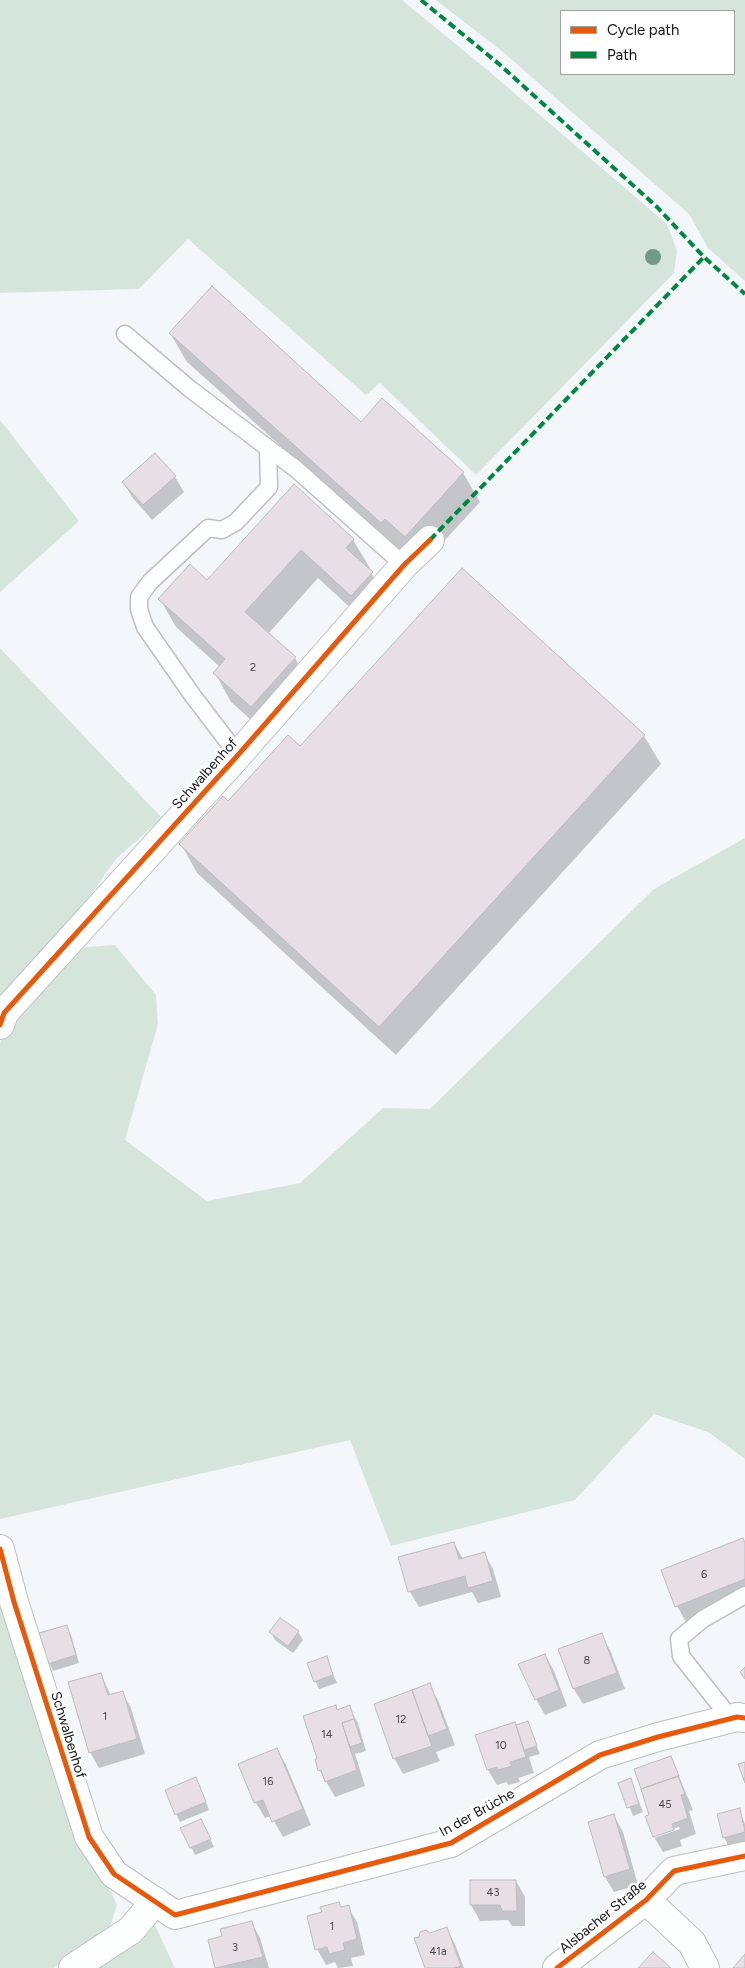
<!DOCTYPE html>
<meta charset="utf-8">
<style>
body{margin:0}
#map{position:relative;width:745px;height:1968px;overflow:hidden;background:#f4f7fa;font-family:Figtree,sans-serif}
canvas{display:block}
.legend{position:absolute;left:560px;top:10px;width:175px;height:65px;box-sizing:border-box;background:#fff;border:1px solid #a0a1a3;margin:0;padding:6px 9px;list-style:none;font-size:15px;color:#121418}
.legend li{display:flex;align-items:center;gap:10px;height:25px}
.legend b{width:25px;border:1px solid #a0a1a3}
</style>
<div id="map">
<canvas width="745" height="1968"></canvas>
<ul class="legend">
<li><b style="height:6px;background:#e8590c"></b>Cycle path</li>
<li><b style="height:6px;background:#00873e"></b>Path</li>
</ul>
</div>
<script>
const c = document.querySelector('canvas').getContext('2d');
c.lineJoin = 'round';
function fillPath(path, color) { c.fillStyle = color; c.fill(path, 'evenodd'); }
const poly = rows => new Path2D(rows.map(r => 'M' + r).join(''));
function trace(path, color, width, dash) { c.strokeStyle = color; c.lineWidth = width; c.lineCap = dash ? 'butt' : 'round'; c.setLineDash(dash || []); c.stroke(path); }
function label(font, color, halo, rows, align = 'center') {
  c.font = font + ' Figtree,sans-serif'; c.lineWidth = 5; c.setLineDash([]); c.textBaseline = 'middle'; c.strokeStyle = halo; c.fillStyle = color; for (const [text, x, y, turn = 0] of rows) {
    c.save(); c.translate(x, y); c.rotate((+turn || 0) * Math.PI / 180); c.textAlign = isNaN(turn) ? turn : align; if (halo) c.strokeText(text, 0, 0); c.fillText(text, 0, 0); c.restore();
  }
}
fillPath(poly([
 [0,0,402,0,491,73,667,224,677,251,674,273,476,475,380,383,366,395,188,239,139,289,0,293],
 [436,0,745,0,745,281,708,248,689,214,503,52],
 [561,11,734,11,734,74,561,74],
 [0,420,79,521,0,592],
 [0,648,162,818,116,859,80,910,0,1011],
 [745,838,745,1459,708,1432,654,1414,575,1500,391,1546,350,1440,0,1519,0,1044,10,1017,75,948,115,945,156,995,158,1024,125,1140,207,1201,300,1183,383,1108,430,1109,654,889],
 [0,1573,106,1881,117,1905,109,1930,54,1968,0,1968],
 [153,1921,175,1968,84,1968]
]), '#d6e5dc');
fillPath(poly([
 [170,333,361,423,383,399,463,473,480,502,422,565,402,547,398,551,187,362],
 [175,477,184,492,152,520,132,497,123,482],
 [294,486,353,540,370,568,369,570,388,601,368,624,318,578,268,634,295,658,311,687,268,735,231,702,215,673,220,667,176,627,160,599,207,582],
 [644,736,661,764,396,1055,197,873,181,844,228,802,300,748],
 [454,1543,463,1559,484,1553,493,1569,501,1597,478,1603,472,1592,419,1607,410,1592,400,1558],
 [745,1544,745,1598,686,1622,677,1606],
 [66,1627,71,1635,79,1663,53,1671,49,1663],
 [271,1632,298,1632,303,1640,293,1653,275,1640],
 [601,1635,610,1650,625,1689,583,1704,574,1689],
 [545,1655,554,1671,567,1706,545,1715,536,1699],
 [326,1658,337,1683,319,1689,308,1664],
 [101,1674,111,1696,122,1692,131,1708,145,1754,99,1768,90,1752],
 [429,1685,438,1700,455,1745,436,1752,440,1761,403,1774,394,1758],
 [335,1706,338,1711,349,1707,358,1723,366,1751,355,1754,365,1786,335,1797,320,1771,316,1760,318,1758],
 [527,1723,540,1754,529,1757,534,1773,518,1778,520,1782,508,1785,507,1782,497,1785,488,1770,516,1726],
 [277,1749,286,1765,311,1825,283,1837,271,1816,265,1818,256,1803,239,1765],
 [671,1757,693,1810,689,1811,696,1834,680,1840,682,1846,663,1852,654,1837,650,1815],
 [679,1827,680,1829,654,1838,654,1835],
 [630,1780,643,1812,633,1816,620,1783],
 [200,1786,209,1810,180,1822,176,1814],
 [739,1810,745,1824,745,1841,728,1845,724,1837],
 [614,1816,623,1832,638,1885,614,1892,605,1877,589,1823],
 [205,1828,214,1847,195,1855,191,1847],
 [516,1881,525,1897,525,1926,512,1926,508,1920,480,1921,471,1905],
 [348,1907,357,1922,365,1955,351,1958,353,1966,338,1968,335,1962,326,1965,317,1949,342,1908],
 [251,1922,260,1938,269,1968,217,1968,210,1941,223,1937],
 [446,1928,455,1944,464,1968,426,1968,430,1934]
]), '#0003');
const building = poly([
 [212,286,361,422,382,398,464,472,405,537,385,519,381,523,169,333,212,286],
 [155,453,176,476,143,505,122,482,155,453],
 [294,484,354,539,346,548,373,572,351,596,301,550,245,612,296,657,251,707,213,673,225,659,158,599,190,564,207,580,294,484],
 [462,568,645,735,379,1027,179,844,223,796,228,801,288,735,300,746,462,568],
 [743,1538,745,1543,745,1579,675,1607,661,1570,743,1538],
 [454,1542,459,1559,485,1552,493,1581,468,1588,465,1576,408,1592,398,1557,454,1542],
 [280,1618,299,1631,288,1646,269,1632,280,1618],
 [67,1625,76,1655,48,1664,39,1633,67,1625],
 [602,1633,617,1673,573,1689,558,1649,602,1633],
 [545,1654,559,1690,535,1700,518,1664,545,1654],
 [327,1656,333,1675,314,1682,307,1663,327,1656],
 [745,1667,745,1679,740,1672,745,1667],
 [101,1673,108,1695,123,1691,137,1739,89,1753,68,1682,101,1673],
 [430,1683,447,1729,428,1736,412,1690,430,1683],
 [412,1690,432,1746,393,1759,374,1704,412,1690],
 [336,1705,337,1710,350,1705,354,1719,342,1723,357,1770,325,1782,321,1770,318,1771,315,1759,317,1758,303,1716,336,1705],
 [354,1719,362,1743,350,1747,342,1723,354,1719],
 [528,1721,537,1746,524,1750,516,1725,528,1721],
 [515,1722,526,1757,510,1762,512,1766,498,1770,497,1767,487,1770,475,1735,515,1722],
 [277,1748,303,1809,272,1822,263,1800,254,1803,238,1764,277,1748],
 [671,1756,679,1776,641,1789,634,1769,671,1756],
 [745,1762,745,1783,738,1764,745,1762],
 [678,1776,685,1794,681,1795,688,1818,672,1824,674,1830,653,1837,645,1816,649,1815,641,1789,678,1776],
 [196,1777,206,1802,175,1815,165,1790,196,1777],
 [631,1778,639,1804,627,1808,618,1783,631,1778],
 [740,1808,745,1832,723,1838,717,1814,740,1808],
 [614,1814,630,1869,604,1877,588,1822,614,1814],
 [201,1819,211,1839,190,1848,180,1828,201,1819],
 [470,1880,516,1880,517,1911,502,1911,500,1905,470,1905,470,1880],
 [339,1902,341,1907,349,1905,357,1939,343,1943,345,1950,329,1954,327,1947,315,1950,307,1916,322,1912,320,1907,339,1902],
 [252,1921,263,1957,215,1968,208,1940,222,1936,220,1929,252,1921],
 [447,1927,461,1966,454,1968,425,1968,414,1938,419,1937,420,1932,426,1930,430,1933,447,1927],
 [653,1952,671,1968,638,1968,653,1952],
 [745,1954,745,1968,733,1968,745,1954]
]);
fillPath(building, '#e7dfe3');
trace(building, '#bcbbbd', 1);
const service = poly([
 [125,334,190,389,268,448,269,487,236,522,222,530,208,528,150,582,139,597,139,609,145,627,193,696,238,755],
 [268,448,296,469,404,565],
 [731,1719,681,1656,679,1639,703,1619,745,1595]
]);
const minor = poly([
 [0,1025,4,1013,238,755,404,565,430,540],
 [0,1549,14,1602,89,1837,114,1874,175,1915,451,1843,600,1755,658,1737,737,1717,745,1718],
 [646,1900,692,1943,705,1968],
 [73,1968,131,1930,155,1901],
 [557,1968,646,1900,674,1871,745,1856]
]);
trace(service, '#bdbfc3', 19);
trace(minor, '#bdbfc3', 30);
trace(service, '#fdfefe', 16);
trace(minor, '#fdfefe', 28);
trace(poly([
 [421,0,499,64,657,207,704,257,745,294],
 [430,540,704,257]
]), '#00873e', 4, [8, 4]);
trace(poly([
 [0,1025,4,1013,238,755,404,565,430,540],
 [0,1549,14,1602,89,1837,114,1874,175,1915,451,1843,600,1755,658,1737,737,1717,745,1718],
 [557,1968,646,1900,674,1871,745,1856]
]), '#e8590c', 5);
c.fillStyle = '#729a86';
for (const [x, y] of [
 [653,257]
]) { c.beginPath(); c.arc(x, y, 8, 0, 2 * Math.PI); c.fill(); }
label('11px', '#48484c', null, [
 ["2",253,668],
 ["6",704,1575],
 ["8",587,1661],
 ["1",105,1717],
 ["12",401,1720],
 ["14",327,1735],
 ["10",501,1746],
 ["16",268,1782],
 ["45",665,1805],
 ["43",493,1893],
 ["1",332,1927],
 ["3",235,1948],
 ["41a",438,1952]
]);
label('14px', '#121418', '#fff', [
 ["Schwalbenhof",205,774,-48],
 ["Schwalbenhof",68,1735,73],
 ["In der Brüche",477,1813,-29],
 ["Alsbacher Straße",603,1917,-39]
]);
</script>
